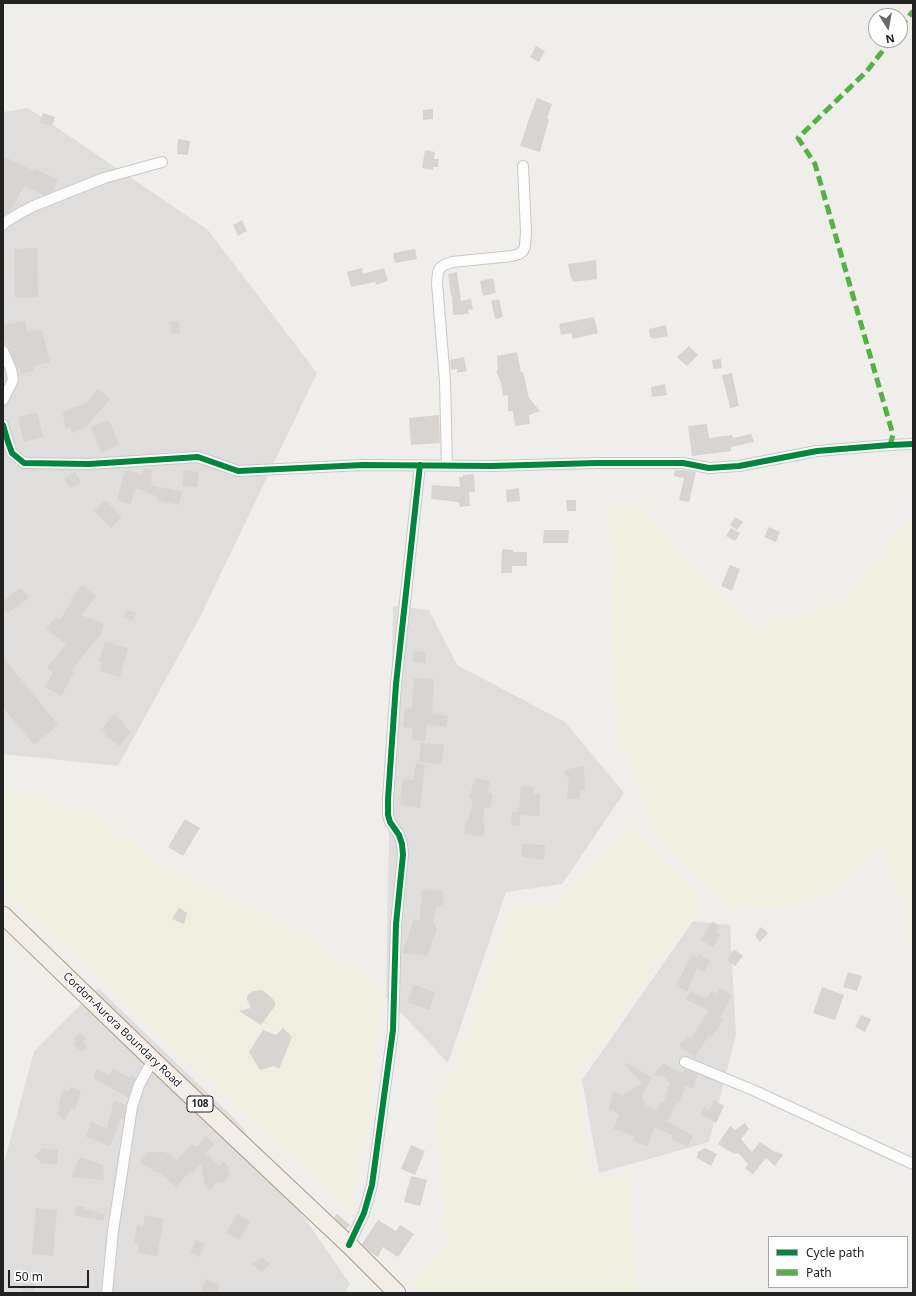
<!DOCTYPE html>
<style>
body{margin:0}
#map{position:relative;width:916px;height:1296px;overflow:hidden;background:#f0eeeb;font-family:"Noto Sans",sans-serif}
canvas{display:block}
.frame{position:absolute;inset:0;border:4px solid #222;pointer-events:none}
.legend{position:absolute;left:768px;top:1236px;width:140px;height:52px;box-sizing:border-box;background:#fff;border:1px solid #a7a7a7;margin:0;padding:5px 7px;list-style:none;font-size:12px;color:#222}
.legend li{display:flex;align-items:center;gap:8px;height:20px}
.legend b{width:20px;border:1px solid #a7a7a7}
.north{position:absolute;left:868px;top:8px;width:40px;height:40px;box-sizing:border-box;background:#fff;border:1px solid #a7a7a7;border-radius:50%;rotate:169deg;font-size:11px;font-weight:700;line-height:16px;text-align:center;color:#222}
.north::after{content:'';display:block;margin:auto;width:14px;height:18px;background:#6a6968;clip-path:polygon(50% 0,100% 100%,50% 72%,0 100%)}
.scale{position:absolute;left:8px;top:1270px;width:81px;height:18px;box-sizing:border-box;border:2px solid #222;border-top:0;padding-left:5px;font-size:12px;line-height:14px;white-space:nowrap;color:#222;-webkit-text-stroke:3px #fff;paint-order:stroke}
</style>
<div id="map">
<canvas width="916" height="1296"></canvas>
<div class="frame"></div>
<ul class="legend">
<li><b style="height:5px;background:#00873e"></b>Cycle path</li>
<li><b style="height:5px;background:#55b145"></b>Path</li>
</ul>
<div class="north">N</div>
<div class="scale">50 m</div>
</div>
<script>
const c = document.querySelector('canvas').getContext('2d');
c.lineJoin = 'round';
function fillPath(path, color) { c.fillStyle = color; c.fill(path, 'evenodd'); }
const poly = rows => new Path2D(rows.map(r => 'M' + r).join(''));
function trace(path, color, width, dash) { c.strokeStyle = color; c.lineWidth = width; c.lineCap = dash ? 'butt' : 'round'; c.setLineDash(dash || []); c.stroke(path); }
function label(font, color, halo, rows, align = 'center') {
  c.font = font + ' "Noto Sans",sans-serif'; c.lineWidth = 3; c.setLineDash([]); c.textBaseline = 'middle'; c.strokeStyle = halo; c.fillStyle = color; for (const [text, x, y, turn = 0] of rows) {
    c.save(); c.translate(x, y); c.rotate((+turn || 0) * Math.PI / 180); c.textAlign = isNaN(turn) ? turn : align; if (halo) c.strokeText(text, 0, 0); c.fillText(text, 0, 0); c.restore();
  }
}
fillPath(poly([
 [28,108,208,230,317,373,200,617,118,766,3,754,3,112],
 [393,606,429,610,457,665,565,722,624,793,562,884,506,892,448,1063,386,997],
 [693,921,730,925,736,1034,709,1142,599,1173,582,1080],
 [98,988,239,1123,350,1284,345,1293,3,1293,3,1167,34,1051]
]), '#dfdedc');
fillPath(poly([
 [640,505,686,557,754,629,847,599,886,545,913,515,913,950,902,902,880,850,833,893,788,908,732,910,657,841,643,800,615,728,609,507],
 [3,784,105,819,153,862,293,927,384,988,367,1136,350,1211,3,889],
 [633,827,704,901,577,1075,592,1180,630,1172,637,1293,425,1293,413,1282,448,1240,433,1103,453,1071,515,901,553,906]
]), '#efefdf');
fillPath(poly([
 [536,46,545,51,539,62,530,57],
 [537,98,552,104,547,118,549,119,540,152,520,146,531,113],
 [433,109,433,119,423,120,423,110],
 [43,113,55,117,52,126,40,123],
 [178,139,190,141,188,155,177,154],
 [425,150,435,152,434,159,439,159,438,167,433,167,433,170,422,168],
 [3,156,34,171,34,169,58,179,53,191,44,195,24,186,10,211,3,216],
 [242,220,247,231,238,236,233,225],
 [37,248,38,297,15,298,14,249],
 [415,249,417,259,395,263,393,253],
 [596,260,597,279,573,282,572,279,571,279,568,264],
 [362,268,363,274,384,268,388,281,376,285,375,282,351,287,347,272],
 [457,272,461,301,471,299,473,309,468,310,469,314,453,315,452,296,451,296,448,274],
 [493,278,496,293,483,296,480,281],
 [499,299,503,317,495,319,491,301],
 [594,317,598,333,573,339,571,333,561,335,559,324],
 [25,321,27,332,42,330,50,362,32,366,34,371,21,374,19,367,17,368,6,342,3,343,3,325],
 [179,321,180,333,171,334,170,322],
 [666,325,668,336,653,339,652,337,650,337,649,329],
 [689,346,698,355,687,366,677,357],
 [517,352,521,372,523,372,529,398,540,411,529,415,530,424,515,426,513,411,508,411,508,395,503,396,501,383,496,371,498,370,497,356],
 [464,357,467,371,457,373,457,369,451,370,450,360],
 [721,359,722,368,713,369,712,360],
 [732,373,739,406,730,408,722,375],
 [665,384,667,395,652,397,651,387],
 [98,389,110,399,85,428,73,433,70,427,66,429,63,420,65,419,62,412,86,403],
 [37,412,43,437,24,442,18,417],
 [439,415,440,443,411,445,409,418],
 [109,420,119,445,101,452,91,427],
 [707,424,709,438,732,435,733,438,751,434,754,442,731,447,731,451,692,456,688,426],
 [143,469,152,469,151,485,182,492,179,505,157,500,158,497,137,488,136,490,135,490,131,504,117,500,125,470,143,475],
 [184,470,199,472,197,487,182,486],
 [675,470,682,470,696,472,689,502,679,500,684,478,674,476],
 [75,472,81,482,70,488,64,478],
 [474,474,475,492,469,492,470,506,460,507,459,502,431,499,432,485,460,487,459,477,463,477,463,475],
 [519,488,520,501,507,502,506,490],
 [105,500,122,517,111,528,94,511],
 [566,500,576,500,576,511,567,511],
 [735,517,743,522,737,530,730,525],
 [769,527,780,532,776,542,764,537],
 [731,528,740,533,735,541,726,536],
 [544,530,569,530,568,543,543,543],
 [502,549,513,550,513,552,527,552,527,566,512,566,512,573,501,573],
 [730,565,740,569,732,591,721,586],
 [82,585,96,596,81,615,104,624,100,635,71,671,74,672,61,696,45,687,53,672,47,668,66,644,46,629,56,617,60,620,72,601,70,600],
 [21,588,29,598,7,613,3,608,3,601],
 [127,610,136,613,132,621,124,618],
 [105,642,128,648,120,677,100,671,102,662,99,661],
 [413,651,426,652,426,663,413,662],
 [3,657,58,725,34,745,3,707],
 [414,678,434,679,432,714,448,716,446,727,427,724,425,741,412,740,413,728,403,727,405,708,412,709],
 [114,715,125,724,123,726,131,732,119,746,104,734,106,732,102,729],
 [421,743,444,745,442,764,419,762],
 [416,763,425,765,420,808,400,805,403,779,413,780],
 [584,766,585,790,581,790,579,799,567,799,569,777,566,777,564,770],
 [475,778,490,781,487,792,493,794,490,808,485,807,482,823,485,824,483,837,464,834,466,821,468,821,473,799,469,798],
 [521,786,534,787,534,794,540,794,539,816,520,815,520,826,511,825,512,812,519,812],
 [185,819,200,828,183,856,168,847],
 [522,844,545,845,544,860,522,857,521,852],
 [422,890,443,891,443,907,437,906,433,922,437,929,427,956,402,953,414,919,420,921],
 [179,908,187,913,184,924,172,919],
 [712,922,719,926,716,932,721,934,713,947,701,940],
 [761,927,768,933,760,942,756,937,756,934],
 [734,949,743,956,735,966,727,960],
 [691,955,698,958,700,955,710,961,704,972,697,968,687,991,676,986],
 [848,972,862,976,857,991,843,987],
 [414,985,435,992,429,1010,407,1002],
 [822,987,844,995,835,1020,813,1013],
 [719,988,732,995,720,1017,723,1019,712,1037,709,1035,695,1057,679,1046,687,1036,691,1039,709,1010,686,1000,690,991,707,999,711,991,716,994],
 [262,990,270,996,275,1002,275,1006,261,1025,239,1011,251,1008,247,1000,247,996,253,991],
 [861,1015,871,1019,865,1032,855,1027],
 [283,1028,292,1037,279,1069,274,1066,260,1070,249,1052,263,1030,276,1035],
 [79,1033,86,1038,83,1042,87,1046,82,1052,73,1045,76,1041,73,1040],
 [627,1063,651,1077,653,1076,641,1096,646,1105,656,1111,660,1102,663,1103,670,1083,663,1076,653,1075,663,1063,672,1069,673,1068,683,1073,684,1069,698,1074,693,1088,685,1086,679,1103,677,1103,667,1121,693,1136,687,1147,671,1138,673,1135,654,1127,648,1146,633,1141,635,1136,613,1129,619,1114,609,1109,613,1092,623,1095,642,1083,625,1065],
 [113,1068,129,1078,131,1075,136,1078,128,1098,94,1078,94,1075,97,1069,109,1076],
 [70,1087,81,1090,75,1110,71,1109,64,1120,57,1114,60,1107,58,1106,63,1090,69,1092],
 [714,1100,724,1106,716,1123,700,1114,704,1107,709,1110],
 [114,1101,126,1105,124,1119,121,1118,110,1146,86,1137,91,1122,107,1128],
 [745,1123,749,1129,741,1139,752,1152,760,1142,775,1152,776,1151,783,1155,775,1166,766,1158,753,1174,745,1168,748,1164,738,1153,734,1154,718,1144,730,1126,735,1130],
 [206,1136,214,1144,206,1153,219,1166,224,1161,229,1168,227,1171,230,1175,222,1183,218,1181,210,1190,205,1186,201,1164,192,1173,190,1171,176,1187,159,1172,156,1172,140,1162,148,1152,165,1152,177,1160,192,1144,196,1147,197,1145,198,1146],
 [411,1145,425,1151,415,1175,401,1169],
 [43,1148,58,1150,57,1165,41,1163,35,1155],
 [705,1148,717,1154,711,1166,697,1158,698,1152],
 [80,1157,103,1165,104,1180,71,1177],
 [411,1176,427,1180,420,1206,404,1202],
 [77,1206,85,1207,84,1209,105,1214,103,1221,74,1215],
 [36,1208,57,1210,53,1256,32,1254],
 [237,1214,250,1221,240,1240,226,1233],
 [337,1214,350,1225,346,1229,334,1217],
 [145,1215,164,1219,157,1256,138,1252,139,1244,134,1243,137,1226,143,1227],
 [378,1220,396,1231,400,1225,414,1234,398,1257,383,1247,378,1257,370,1252,362,1244],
 [196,1240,205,1244,199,1257,190,1253],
 [262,1258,270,1264,262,1272,251,1264],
 [206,1279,220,1285,216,1293,200,1293],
 [23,1284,34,1285,33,1293,23,1293]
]), '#d7d4d2');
const street = poly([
 [3,225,4,223,20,213,36,205,104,178,162,162],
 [3,351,11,369,13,380,3,400],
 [3,425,8,442,12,453,24,463,89,464,198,457,238,471,363,465,492,466,596,463,683,463,709,468,739,466,817,451,890,445,913,444],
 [447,466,445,381,437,283,438,272,440,268,444,265,452,262,512,256,519,254,523,251,525,246,526,232,523,166],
 [685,1062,753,1090,913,1164],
 [349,1245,364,1213,372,1185,393,1030,396,924,403,855,402,844,399,835,390,822,388,815,388,799,396,684,420,465],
 [107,1293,113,1231,132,1107,139,1085,153,1060]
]);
const primary = poly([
 [3,915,153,1060,349,1245,397,1293]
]);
trace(street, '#c9c8c7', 12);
trace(primary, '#a79c86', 19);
trace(street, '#fdfcfc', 10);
trace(primary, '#f3ede7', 17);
trace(poly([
 [900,28,913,11],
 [890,445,893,435,815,164,798,138,867,71,891,40]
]), '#55b145', 5, [10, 5]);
trace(poly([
 [3,425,8,442,12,453,24,463,89,464,198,457,238,471,363,465,492,466,596,463,683,463,709,468,739,466,817,451,890,445,913,444],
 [349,1245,364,1213,372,1185,393,1030,396,924,403,855,402,844,399,835,390,822,388,815,388,799,396,684,420,465]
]), '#00873e', 6);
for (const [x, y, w] of [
 [200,1104,26]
]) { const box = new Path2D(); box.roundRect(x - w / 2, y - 8, w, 16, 3); c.fillStyle = '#fff'; c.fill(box); trace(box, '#222', 1); }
label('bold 10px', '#222', null, [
 ["108",200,1104]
]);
label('11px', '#222', '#fff', [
 ["Cordon-Aurora Boundary Road",122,1030,44]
]);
</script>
